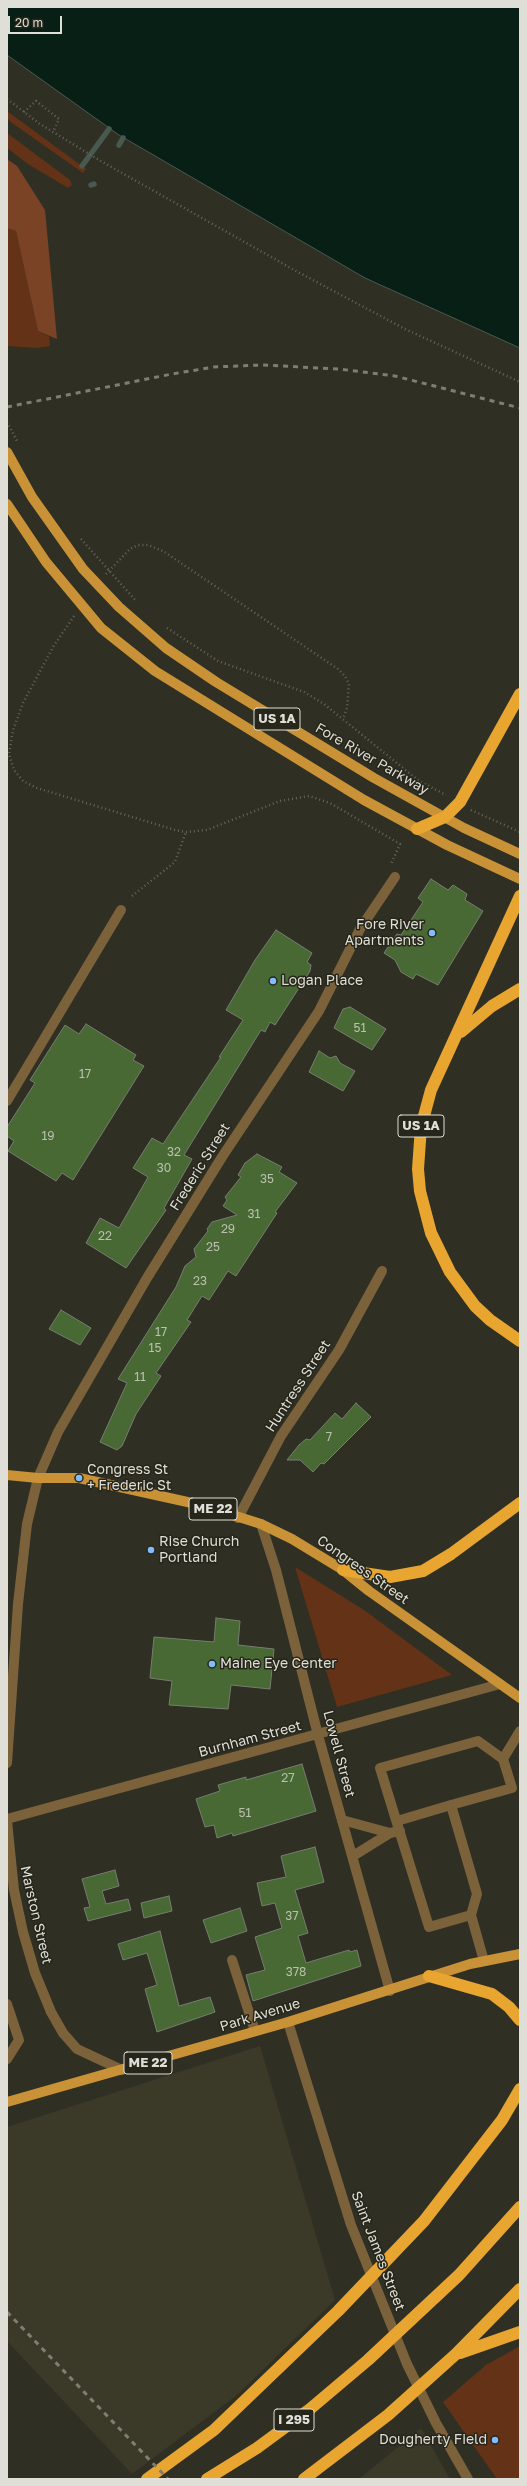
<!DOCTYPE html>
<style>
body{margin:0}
#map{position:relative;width:527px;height:2486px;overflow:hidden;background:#302f24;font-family:"Golos Text",sans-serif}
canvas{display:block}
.frame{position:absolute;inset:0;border:8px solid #dfdfd7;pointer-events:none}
.scale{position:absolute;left:8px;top:16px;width:54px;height:18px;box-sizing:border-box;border:2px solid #dfdfd7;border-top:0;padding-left:5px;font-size:12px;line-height:14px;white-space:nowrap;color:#dfdfd7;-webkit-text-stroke:3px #26261b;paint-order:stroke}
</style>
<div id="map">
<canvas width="527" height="2486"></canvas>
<div class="frame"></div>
<div class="scale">20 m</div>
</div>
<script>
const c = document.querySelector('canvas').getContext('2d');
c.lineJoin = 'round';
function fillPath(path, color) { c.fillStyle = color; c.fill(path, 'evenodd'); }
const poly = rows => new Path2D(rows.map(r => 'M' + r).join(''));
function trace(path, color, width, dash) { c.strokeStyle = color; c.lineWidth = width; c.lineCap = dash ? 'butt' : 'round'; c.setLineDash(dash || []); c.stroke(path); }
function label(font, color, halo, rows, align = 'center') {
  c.font = font + ' "Golos Text",sans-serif'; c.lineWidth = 3; c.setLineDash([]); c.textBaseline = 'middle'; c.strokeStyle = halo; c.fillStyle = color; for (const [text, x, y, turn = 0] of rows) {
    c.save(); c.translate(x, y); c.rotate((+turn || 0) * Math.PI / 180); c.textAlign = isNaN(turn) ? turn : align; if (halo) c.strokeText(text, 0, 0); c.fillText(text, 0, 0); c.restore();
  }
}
fillPath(poly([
 [260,2046,335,2300,237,2395,132,2474,7,2341,7,2127],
 [421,2428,450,2479,359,2479]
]), '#3b3a28');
fillPath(poly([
 [7,111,82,166,86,169,83,173,15,125,7,119],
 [7,133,70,180,72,185,68,188,28,164,7,148],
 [7,228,16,231,38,331,49,336,50,346,37,348,7,346],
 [295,1567,364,1610,452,1675,337,1707],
 [520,2346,520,2479,497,2479,443,2402,486,2365]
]), '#633217');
fillPath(poly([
 [7,159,17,166,45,210,57,339,38,331,16,231,7,228]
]), '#7a4326');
const water = poly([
 [7,7,520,7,520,348,365,278,119,135,7,55,7,7]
]);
fillPath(water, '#081f16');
trace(water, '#485950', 1);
trace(poly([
 [119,145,123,138],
 [82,166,109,129],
 [91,185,94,184]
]), '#485950', 5.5);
const building = poly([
 [431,879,448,890,453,885,467,894,465,900,483,911,438,985,416,974,413,979,401,972,395,960,384,953,397,934,401,935,423,902,418,898,431,879],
 [276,930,312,953,307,962,311,965,310,971,275,1025,270,1022,265,1032,261,1030,184,1155,192,1159,164,1208,166,1210,126,1268,86,1243,100,1218,119,1228,148,1177,133,1168,152,1138,163,1144,221,1057,219,1057,243,1020,226,1010,255,960,276,930],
 [350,1007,386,1029,372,1050,334,1028,343,1009,350,1007],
 [86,1024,136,1055,133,1060,144,1066,73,1180,62,1173,56,1181,8,1151,14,1141,7,1136,7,1127,35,1083,30,1080,65,1025,79,1034,86,1024],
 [319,1051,330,1058,336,1056,340,1063,355,1071,343,1091,309,1072,319,1051],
 [257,1154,282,1167,279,1172,297,1183,275,1212,277,1213,236,1276,228,1271,209,1300,202,1296,187,1320,191,1322,156,1373,161,1376,136,1414,122,1446,117,1450,100,1442,127,1383,118,1379,176,1287,185,1266,196,1257,194,1249,208,1231,207,1229,212,1222,237,1215,223,1206,227,1200,225,1197,241,1177,238,1175,245,1163,257,1154],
 [61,1310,91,1328,80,1345,49,1329,61,1310],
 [356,1403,371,1417,324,1464,321,1463,313,1472,300,1460,287,1460,299,1445,306,1439,310,1440,335,1413,342,1419,356,1403],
 [216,1618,240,1621,238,1645,274,1649,270,1689,231,1685,228,1709,169,1705,172,1681,150,1678,154,1637,214,1642,216,1618],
 [302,1764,316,1811,233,1836,232,1833,217,1838,214,1825,205,1827,196,1799,220,1791,218,1785,246,1777,246,1780,302,1764],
 [315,1847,324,1882,295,1890,308,1933,298,1936,306,1963,349,1950,350,1952,357,1950,361,1966,253,2001,246,1975,265,1970,255,1937,282,1928,275,1903,262,1906,257,1883,286,1877,281,1856,315,1847],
 [115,1870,119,1886,102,1891,106,1904,128,1899,131,1910,88,1921,84,1908,90,1907,82,1879,115,1870],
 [169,1896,172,1911,144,1918,141,1903,169,1896],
 [240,1908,247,1931,211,1943,203,1920,240,1908],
 [160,1931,179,2006,210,1997,215,2012,157,2032,145,1989,157,1985,147,1953,123,1960,118,1944,160,1931]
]);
fillPath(building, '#486834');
trace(building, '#767e72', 1);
trace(poly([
 [7,99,40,124,99,160,296,271,405,329,520,382],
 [24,112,36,101,59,119,53,132],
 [7,422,17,441],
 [81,539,136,601],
 [106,574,130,549,138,545,148,545,163,551,338,669,345,676,349,684,347,708,343,719],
 [74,616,53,647,23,703,13,730,9,754,14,770,23,781,37,788,175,830,186,832,207,830,280,801,309,796,330,803,400,844,391,864],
 [167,628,218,661,304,692,324,704,419,781,446,795],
 [471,810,520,832],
 [132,896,175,862,186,832]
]), '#66665c', 2.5, [1, 3]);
trace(poly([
 [7,1101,121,910],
 [503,1759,520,1731],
 [342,1820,390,1833],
 [397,1821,451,1805],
 [353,1856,390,1833,400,1831],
 [471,1915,477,1894,451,1805,512,1788,503,1759,478,1741,380,1768,429,1927,471,1915,484,1961],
 [232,1960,255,2031],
 [7,2004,19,2040,7,2059]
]), '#7c623a', 10);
trace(poly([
 [238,1518,281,1436,339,1350,382,1271],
 [261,1524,276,1570,318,1735,390,1991],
 [7,1763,18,1604,27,1524,38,1478,58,1432,147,1278,222,1157,319,1011,360,929,395,877],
 [7,1819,500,1684],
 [7,1821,14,1890,23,1932,35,1973,51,2012,63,2033,77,2049,122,2070],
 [288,2022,351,2225,407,2364,436,2423,468,2479]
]), '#7c623a', 10);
trace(poly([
 [7,452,32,497,83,569,119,607,166,648,216,682,374,778,464,828,520,854],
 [7,504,46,562,101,628,155,671,364,800,447,845,520,879],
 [7,1475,38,1478,79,1478,201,1505,261,1524,292,1539,343,1570,369,1591,520,1698],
 [7,2102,288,2022,470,1964,520,1954]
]), '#c99237', 10);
trace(poly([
 [417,829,445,817,460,802,520,694],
 [520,896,431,1090,421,1127,418,1169,420,1191,431,1233,450,1272,475,1306,490,1320,520,1341],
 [461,1032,492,1006,520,989],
 [343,1570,390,1577,423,1571,451,1554,520,1503],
 [429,1976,492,1994,509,2007,520,2020],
 [460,2353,520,2332],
 [147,2479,214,2430,338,2311,424,2221,502,2120,520,2089],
 [207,2479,257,2448,310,2409,368,2360,459,2275,520,2207],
 [304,2479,388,2415,456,2354,520,2289]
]), '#e8a530', 12);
trace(poly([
 [7,407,172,374,214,367,262,365,339,369,395,376,520,408],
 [7,2312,168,2479]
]), '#7f7e75', 3, [5, 5]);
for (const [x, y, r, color] of [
 [432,933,4,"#82bcfa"],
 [273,981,4,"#82bcfa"],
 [79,1478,4,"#82bcfa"],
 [151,1550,4,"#82bcfa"],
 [212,1664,4,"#82bcfa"],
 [495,2440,4,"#82bcfa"]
]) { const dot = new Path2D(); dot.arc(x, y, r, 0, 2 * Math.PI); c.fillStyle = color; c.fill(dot); trace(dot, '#26261b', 1.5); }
label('12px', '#b9c1ae', null, [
 ["51",360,1028],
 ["17",85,1074],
 ["19",48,1136],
 ["32",174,1152],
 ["30",164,1168],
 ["35",267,1179],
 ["31",254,1214],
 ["29",228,1229],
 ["22",105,1236],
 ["25",213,1247],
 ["23",200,1281],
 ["17",161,1332],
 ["15",155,1348],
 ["11",140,1377],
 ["7",329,1437],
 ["27",288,1778],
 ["51",245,1813],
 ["37",292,1916],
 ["378",296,1972]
]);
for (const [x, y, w] of [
 [277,719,46],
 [421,1126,46],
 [213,1509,48],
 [148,2063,48],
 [294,2420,40]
]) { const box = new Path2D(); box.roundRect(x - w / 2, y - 11, w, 22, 3); c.fillStyle = '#26261b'; c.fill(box); trace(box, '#dfdfd7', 1); }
label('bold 13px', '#dfdfd7', null, [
 ["US 1A",277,719],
 ["US 1A",421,1126],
 ["ME 22",213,1509],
 ["ME 22",148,2063],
 ["I 295",294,2420]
]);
label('14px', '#dfdfd7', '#26261b', [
 ["Fore River Parkway",372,759,30],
 ["Frederic Street",200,1167,-58],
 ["Huntress Street",298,1386,-57],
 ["Congress Street",363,1570,35],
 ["Burnham Street",250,1739,-15],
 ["Lowell Street",339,1754,75],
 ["Marston Street",36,1915,77],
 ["Park Avenue",260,2015,-17],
 ["Saint James Street",378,2251,69]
]);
label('14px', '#dfdfd7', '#26261b', [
 ["Fore River",424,925,"right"],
 ["Apartments",424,941,"right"],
 ["Logan Place",281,981],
 ["Congress St",87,1470],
 ["+ Frederic St",87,1486],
 ["Rise Church",159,1542],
 ["Portland",159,1558],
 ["Maine Eye Center",220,1664],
 ["Dougherty Field",487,2440,"right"]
], 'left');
</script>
